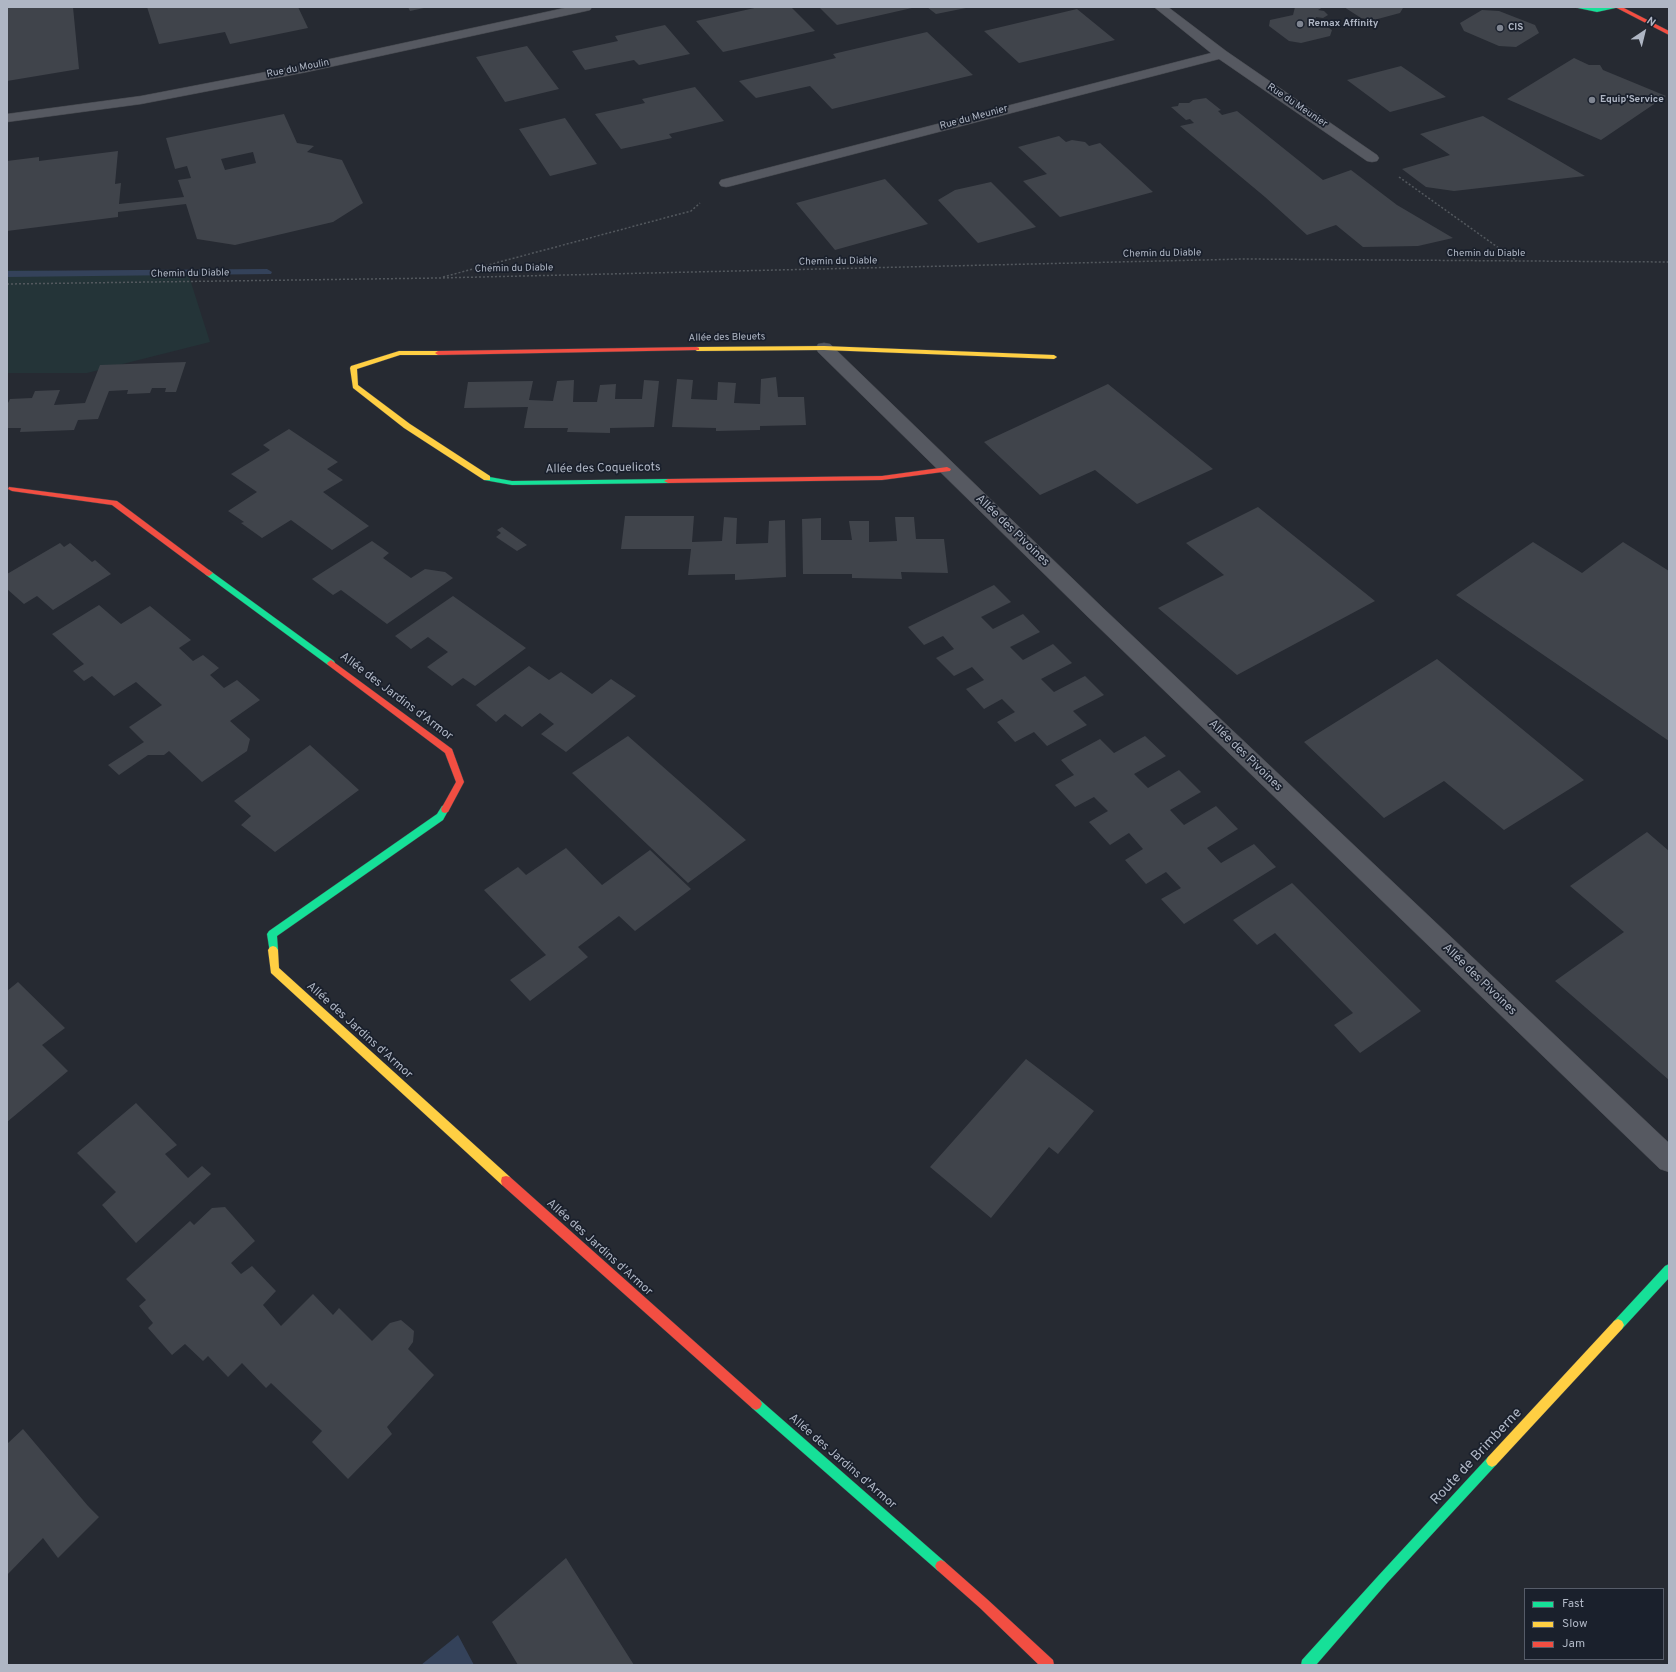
<!DOCTYPE html>
<meta charset="utf-8">
<style>
body{margin:0}
#map{position:relative;width:1676px;height:1672px;overflow:hidden;background:#262a32;font-family:Overpass,sans-serif}
canvas{display:block}
.frame{position:absolute;inset:0;border:8px solid #afb6c4;pointer-events:none}
.legend{position:absolute;left:1524px;top:1588px;width:140px;height:72px;box-sizing:border-box;background:#1a202c;border:1px solid #565c69;margin:0;padding:5px 7px;list-style:none;font-size:12px;color:#afb6c4}
.legend li{display:flex;align-items:center;gap:8px;height:20px}
.legend b{width:20px;border:1px solid #565c69}
.north{position:absolute;left:1624px;top:12px;width:40px;height:40px;-webkit-text-stroke:3px #1a202c;paint-order:stroke;rotate:35deg;font-size:11px;font-weight:700;line-height:16px;text-align:center;color:#afb6c4}
.north::after{content:'';display:block;margin:auto;width:14px;height:18px;background:#afb6c4;clip-path:polygon(50% 0,100% 100%,50% 72%,0 100%)}
</style>
<div id="map">
<canvas width="1676" height="1672"></canvas>
<div class="frame"></div>
<ul class="legend">
<li><b style="height:5px;background:#16e098"></b>Fast</li>
<li><b style="height:5px;background:#ffcf43"></b>Slow</li>
<li><b style="height:5px;background:#f24e42"></b>Jam</li>
</ul>
<div class="north">N</div>
</div>
<script>
const c = document.querySelector('canvas').getContext('2d');
c.lineJoin = 'round';
function fillPath(path, color) { c.fillStyle = color; c.fill(path, 'evenodd'); }
const poly = rows => new Path2D(rows.map(r => 'M' + r).join(''));
function trace(path, color, width, dash) { c.strokeStyle = color; c.lineWidth = width; c.lineCap = dash ? 'butt' : 'round'; c.setLineDash(dash || []); c.stroke(path); }
function label(font, color, halo, rows, align = 'center') {
  c.font = font + ' Overpass,sans-serif'; c.lineWidth = 3.5; c.setLineDash([]); c.textBaseline = 'middle'; c.strokeStyle = halo; c.fillStyle = color; for (const [text, x, y, turn = 0] of rows) {
    c.save(); c.translate(x, y); c.rotate((+turn || 0) * Math.PI / 180); c.textAlign = isNaN(turn) ? turn : align; if (halo) c.strokeText(text, 0, 0); c.fillText(text, 0, 0); c.restore();
  }
}
fillPath(poly([
 [7,270,188,273,210,342,87,373,7,373]
]), '#243438');
fillPath(poly([
 [458,1635,474,1665,421,1665]
]), '#34425a');
fillPath(poly([
 [267,269,272,272,271,274,7,277,7,271,267,269]
]), '#34425a');
fillPath(poly([
 [7,7,73,7,79,69,7,81],
 [147,7,298,7,308,28,230,44,225,32,159,44],
 [408,7,424,7,424,8,410,11],
 [759,7,791,7,815,31,723,52,696,21],
 [819,7,912,7,912,8,837,25],
 [927,7,966,7,966,8,936,14],
 [1295,7,1323,7,1318,10,1324,11,1328,15,1323,18,1316,17,1315,19,1332,30,1330,36,1301,43,1289,41,1269,26,1270,20,1293,15],
 [1344,7,1402,7,1403,8,1400,13,1374,20,1361,18],
 [1077,9,1115,40,1019,63,984,31],
 [1482,10,1499,11,1535,25,1539,33,1516,47,1499,46,1464,31,1460,23],
 [665,25,690,54,639,65,634,60,585,70,572,51,618,41,615,36],
 [927,32,973,75,832,109,810,86,756,98,739,81,836,58,833,54],
 [527,46,559,89,505,102,476,57],
 [1574,58,1589,65,1600,65,1603,70,1666,96,1601,140,1507,99],
 [1401,66,1446,97,1390,112,1347,80],
 [695,87,724,121,669,134,672,138,621,149,595,114,645,103,642,99],
 [1206,98,1221,110,1218,111,1222,115,1237,111,1323,180,1351,170,1397,205,1453,238,1418,246,1363,247,1336,225,1307,235,1265,197,1180,126,1194,123,1190,119,1186,120,1171,107,1178,106,1179,103,1189,103,1193,100],
 [284,114,297,143,314,146,307,152,342,160,363,203,333,222,235,245,197,239,186,204,118,212,118,217,7,231,7,161,39,157,39,161,118,151,115,184,121,183,119,204,184,197,178,180,191,178,187,166,175,169,166,138],
 [253,152,256,163,225,170,221,159],
 [1483,116,1585,176,1454,191,1426,187,1402,169,1450,155,1420,134],
 [565,118,597,164,550,176,519,129],
 [1059,136,1066,142,1072,140,1085,142,1089,146,1100,143,1153,192,1060,217,1023,181,1047,174,1018,147],
 [885,179,928,224,835,250,796,203],
 [991,182,1036,227,978,243,938,200,955,190],
 [186,362,176,392,165,392,166,388,152,388,150,393,127,394,128,390,109,391,98,419,78,420,74,430,20,432,21,428,7,428,7,405,10,399,32,398,35,391,60,390,54,405,85,403,100,365],
 [776,377,778,397,804,397,806,425,760,426,760,430,716,431,716,428,672,427,677,379,693,380,691,399,717,400,718,382,736,383,734,403,760,404,761,379],
 [574,380,573,402,597,402,600,385,616,384,615,399,642,399,644,380,659,381,654,427,610,428,610,433,567,432,568,428,524,428,528,407,464,408,468,382,533,381,529,400,553,401,557,381],
 [1108,384,1213,469,1137,504,1095,470,1040,495,984,442],
 [289,429,338,462,327,469,343,480,323,492,369,526,332,550,291,520,262,538,241,523,244,522,228,511,257,492,231,474,270,450,263,445],
 [1258,507,1375,601,1237,675,1158,608,1224,575,1186,543],
 [625,516,694,516,692,542,722,541,724,517,737,518,736,544,768,543,769,521,785,520,786,577,735,580,735,574,688,575,691,549,621,549],
 [895,517,914,517,916,539,944,539,948,573,901,572,902,579,852,578,852,574,803,574,802,519,821,518,821,540,852,540,849,521,869,521,869,542,897,541],
 [502,527,527,545,517,551,496,537,501,533,497,530],
 [372,541,389,553,383,558,411,578,425,569,445,572,453,578,387,624,341,590,333,595,312,579],
 [1533,542,1582,573,1623,542,1669,571,1669,741,1456,595],
 [60,543,64,547,70,543,92,562,95,560,111,574,53,610,37,596,24,604,7,589,7,574],
 [994,585,1011,602,981,617,993,629,1023,614,1040,632,1010,647,1023,660,1053,644,1072,663,1041,679,1054,692,1085,676,1104,695,1073,711,1087,725,1047,746,1034,732,1015,742,997,722,1015,712,1002,699,984,709,966,689,984,680,972,667,954,676,936,658,954,649,943,636,924,645,908,627],
 [453,596,526,648,475,686,463,678,452,686,427,667,448,652,428,637,411,649,395,636],
 [99,605,121,624,150,606,191,640,179,648,193,661,203,655,219,668,210,675,224,688,237,680,260,700,230,721,250,739,247,751,202,782,169,751,164,755,148,755,119,775,108,765,144,742,129,727,162,705,136,682,114,696,92,676,84,681,73,671,84,664,52,634],
 [1437,659,1584,780,1504,830,1444,781,1384,818,1304,742],
 [529,666,549,680,561,672,592,694,611,679,636,696,566,752,541,734,554,724,540,713,522,727,505,714,496,722,476,705],
 [628,736,746,840,688,883,572,773],
 [1145,736,1166,756,1134,774,1148,788,1179,770,1201,792,1170,810,1184,825,1216,806,1238,829,1207,848,1221,863,1254,844,1276,867,1184,924,1161,899,1181,888,1166,872,1146,884,1125,860,1143,849,1129,833,1110,845,1089,822,1108,811,1094,797,1075,807,1055,785,1074,775,1061,760,1100,739,1114,753],
 [310,745,359,790,275,852,241,825,251,816,234,801],
 [1647,832,1669,851,1669,1080,1555,981,1624,932,1570,886],
 [566,848,602,885,650,850,691,889,635,931,619,916,578,947,588,957,530,1001,510,980,546,955,484,890,518,867,526,875],
 [1292,883,1421,1011,1360,1053,1334,1025,1353,1013,1275,933,1257,945,1233,920],
 [18,982,65,1028,42,1045,68,1071,7,1122,7,991],
 [1026,1059,1094,1111,1058,1154,1049,1147,991,1218,930,1167],
 [136,1103,177,1145,165,1154,188,1178,202,1166,211,1174,136,1243,102,1205,116,1192,77,1153],
 [225,1207,255,1241,231,1263,241,1274,252,1266,276,1291,263,1305,281,1326,313,1294,333,1315,339,1308,372,1341,390,1323,401,1320,414,1331,413,1342,408,1349,434,1375,387,1427,392,1434,348,1479,312,1442,322,1431,271,1383,266,1388,242,1363,228,1377,208,1356,203,1361,185,1344,172,1355,148,1328,153,1323,139,1306,146,1300,126,1279,190,1221,194,1225,212,1208],
 [23,1429,88,1506,99,1517,58,1558,43,1538,7,1575,7,1444],
 [566,1558,634,1665,518,1665,492,1622]
]), '#40444b');
const street = poly([
 [569,7,592,7,590,10,586,11,307,72,141,104,7,122,7,114,141,96,307,64,569,7],
 [1154,7,1168,7,1226,51,1377,155,1379,158,1377,161,1372,162,1367,161,1219,59,731,186,726,187,721,186,719,183,721,180,1211,53,1154,7],
 [824,343,830,344,1102,607,1669,1143,1669,1172,1660,1169,1088,617,818,352,816,348,818,344,824,343]
]);
const fast = poly([
 [1573,7,1597,8,1620,7,1597,12,1573,7],
 [484,476,512,481,668,479,672,481,668,483,512,485,484,480,484,476],
 [209,570,334,661,335,663,334,665,328,665,206,575,205,573,209,570],
 [445,805,448,806,449,809,443,820,277,936,278,950,276,953,273,954,270,953,267,934,269,931,437,814,442,806,445,805],
 [1669,1264,1669,1278,1622,1329,1618,1331,1614,1329,1612,1325,1614,1321,1665,1266,1669,1264],
 [756,1398,760,1400,945,1562,947,1566,945,1570,941,1572,937,1570,752,1408,750,1404,752,1400,756,1398],
 [1492,1455,1496,1457,1498,1461,1496,1465,1387,1583,1316,1665,1301,1665,1302,1660,1379,1575,1488,1457,1492,1455]
]);
const slow = poly([
 [824,346,1054,355,1057,357,1054,359,824,350,697,351,694,349,697,347,824,346],
 [399,351,438,351,441,353,438,355,400,355,357,369,358,385,410,424,490,476,490,480,484,480,404,428,353,388,350,368,351,366,399,351],
 [273,946,276,947,278,950,279,968,510,1177,511,1181,510,1185,506,1186,502,1185,271,973,268,950,270,947,273,946],
 [1618,1319,1622,1321,1624,1325,1622,1329,1496,1465,1492,1467,1488,1465,1486,1461,1488,1457,1614,1321,1618,1319]
]);
const jam = poly([
 [1615,7,1622,7,1669,31,1669,35,1615,7],
 [697,347,699,348,699,350,438,355,435,353,438,351,697,347],
 [947,467,951,469,950,471,882,480,668,483,664,481,668,479,882,476,947,467],
 [9,487,117,501,213,573,209,576,206,575,112,505,12,491,8,489,9,487],
 [331,660,452,749,464,782,448,812,445,813,442,812,441,809,456,782,445,753,328,665,327,663,331,660],
 [506,1176,510,1177,760,1400,762,1404,760,1408,756,1410,752,1408,502,1185,501,1181,502,1177,506,1176],
 [941,1560,945,1562,988,1600,1053,1660,1054,1665,1039,1665,980,1608,937,1570,935,1566,937,1562,941,1560]
]);
trace(street, '#42454b', 1);
trace(fast, '#42454b', 1);
trace(slow, '#42454b', 1);
trace(jam, '#42454b', 1);
trace(poly([
 [1399,177,1517,261],
 [443,277,691,211,700,203],
 [7,284,438,278,1244,259,1669,262]
]), '#53585e', 1.5, [2, 2]);
fillPath(street, '#565961');
fillPath(fast, '#16e098');
fillPath(slow, '#ffcf43');
fillPath(jam, '#f24e42');
for (const [x, y, r, color] of [
 [1300,24,4,"#7f8591"],
 [1500,28,4,"#7f8591"],
 [1592,100,4,"#7f8591"]
]) { const dot = new Path2D(); dot.arc(x, y, r, 0, 2 * Math.PI); c.fillStyle = color; c.fill(dot); trace(dot, '#1a202c', 1.5); }
label('bold 10px', '#afb6c4', '#1a202c', [
 ["Remax Affinity",1308,24],
 ["CIS",1508,28],
 ["Equip'Service",1600,100]
], 'left');
label('10px', '#afb6c4', '#1a202c', [
 ["Rue du Moulin",298,69,-11],
 ["Rue du Meunier",1297,106,34],
 ["Rue du Meunier",974,118,-15],
 ["Chemin du Diable",1162,254,-1],
 ["Chemin du Diable",1486,254],
 ["Chemin du Diable",838,262,-1],
 ["Chemin du Diable",514,269,-1],
 ["Chemin du Diable",190,274,-1],
 ["Allée des Bleuets",727,338,-1]
]);
label('12px', '#afb6c4', '#1a202c', [
 ["Allée des Coquelicots",603,469,-1],
 ["Allée des Pivoines",1012,531,44],
 ["Allée des Jardins d'Armor",396,697,37],
 ["Allée des Pivoines",1245,756,44],
 ["Allée des Pivoines",1479,980,44],
 ["Allée des Jardins d'Armor",359,1031,42],
 ["Allée des Jardins d'Armor",599,1248,42],
 ["Allée des Jardins d'Armor",842,1462,41]
]);
label('14px', '#afb6c4', '#1a202c', [
 ["Route de Brimberne",1477,1457,-47]
]);
</script>
